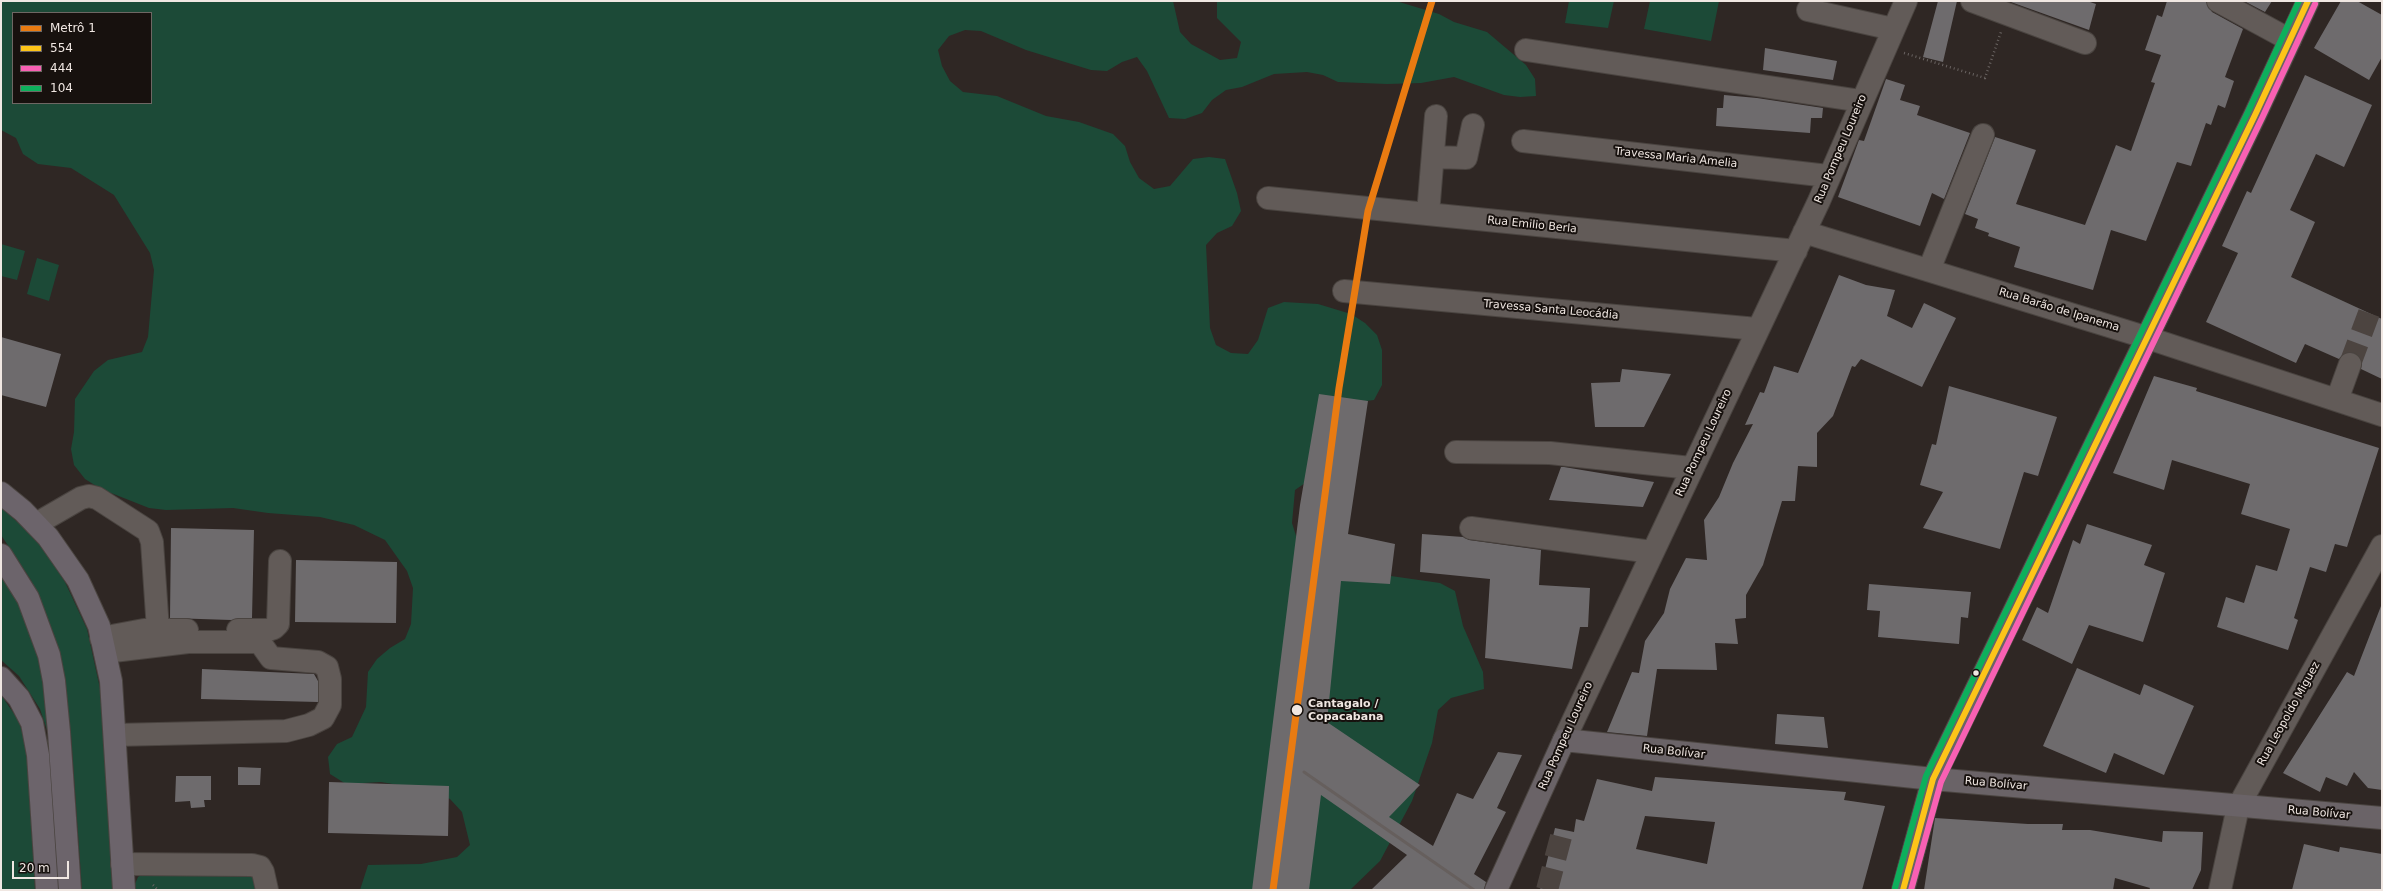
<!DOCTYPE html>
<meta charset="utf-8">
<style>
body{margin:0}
#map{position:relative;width:2383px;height:891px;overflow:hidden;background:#2f2724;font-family:"DejaVu Sans",sans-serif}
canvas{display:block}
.frame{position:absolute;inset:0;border:2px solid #f0e7e2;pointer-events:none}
.legend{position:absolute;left:12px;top:12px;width:140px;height:92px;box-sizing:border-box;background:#17110e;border:1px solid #6e6763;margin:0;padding:5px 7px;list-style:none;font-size:12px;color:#f0e7e2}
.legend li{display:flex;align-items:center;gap:8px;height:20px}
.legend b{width:20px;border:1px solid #6e6763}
.scale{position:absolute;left:12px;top:861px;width:57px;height:18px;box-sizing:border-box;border:2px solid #f0e7e2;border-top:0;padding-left:5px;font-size:12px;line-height:14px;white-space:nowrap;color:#f0e7e2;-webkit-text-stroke:3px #17110e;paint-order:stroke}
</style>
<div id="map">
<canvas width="2383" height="891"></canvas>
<div class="frame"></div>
<ul class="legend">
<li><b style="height:5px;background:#e97b11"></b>Metrô 1</li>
<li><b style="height:5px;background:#fdc418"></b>554</li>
<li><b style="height:5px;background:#f860b3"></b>444</li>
<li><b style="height:5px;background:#0daf5c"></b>104</li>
</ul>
<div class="scale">20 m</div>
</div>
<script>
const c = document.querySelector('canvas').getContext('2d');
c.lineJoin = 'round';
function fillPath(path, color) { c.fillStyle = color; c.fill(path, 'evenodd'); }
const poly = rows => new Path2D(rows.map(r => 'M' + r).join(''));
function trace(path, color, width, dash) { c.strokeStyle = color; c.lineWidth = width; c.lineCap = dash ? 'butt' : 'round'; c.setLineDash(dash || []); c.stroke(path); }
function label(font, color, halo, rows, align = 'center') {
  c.font = font + ' "DejaVu Sans",sans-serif'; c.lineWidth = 4; c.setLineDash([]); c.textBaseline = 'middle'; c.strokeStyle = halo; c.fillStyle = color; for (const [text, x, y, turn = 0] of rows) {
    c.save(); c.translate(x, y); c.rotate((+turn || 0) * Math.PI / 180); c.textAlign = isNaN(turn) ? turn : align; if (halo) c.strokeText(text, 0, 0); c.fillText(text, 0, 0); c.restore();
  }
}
fillPath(poly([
 [1,1,1173,1,1180,32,1191,44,1220,60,1237,58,1241,42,1217,18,1217,1,1396,1,1439,14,1454,22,1487,32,1526,65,1535,79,1536,96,1520,97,1504,95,1454,77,1421,83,1387,84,1338,82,1323,75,1307,72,1274,74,1242,87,1226,90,1212,100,1202,113,1185,119,1169,118,1147,71,1137,57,1122,62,1107,71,1091,70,1026,50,981,31,965,30,949,36,938,50,942,66,950,81,963,92,997,96,1046,116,1079,122,1113,134,1125,146,1130,162,1139,178,1154,189,1170,186,1193,159,1209,157,1225,159,1237,193,1241,211,1232,226,1217,233,1206,245,1210,328,1216,345,1231,353,1248,354,1258,340,1268,308,1284,302,1318,304,1351,314,1365,323,1377,335,1382,350,1382,385,1374,400,1358,402,1308,481,1295,490,1292,523,1297,539,1375,571,1391,576,1440,583,1455,591,1463,626,1483,672,1484,689,1451,698,1438,710,1432,743,1412,801,1380,861,1350,890,360,890,368,865,421,864,457,857,470,845,462,812,450,799,433,791,381,782,346,784,330,774,328,757,337,744,352,737,366,707,368,672,377,659,390,648,405,639,411,624,413,588,407,571,385,540,354,525,320,517,268,513,233,508,166,510,149,508,101,489,85,479,74,465,71,449,74,432,75,399,94,371,108,360,142,352,148,337,154,270,150,253,114,195,71,168,38,164,23,154,16,138,1,130],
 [13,13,151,13,151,103,13,103],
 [1569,1,1614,1,1608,28,1565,23],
 [1650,1,1719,1,1711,41,1644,29],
 [1,244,25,251,17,280,1,276],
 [37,258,59,265,49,301,27,294],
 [1,507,39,542,65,582,87,629,101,693,114,890,82,890,71,735,64,679,53,632,31,580,1,535],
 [1,576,14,594,37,646,44,685,50,739,40,709,19,676,1,660],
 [1,695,19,721,27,750,35,890,1,890],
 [146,872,246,873,254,877,259,890,135,890,135,884,138,877]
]), '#1c4a37');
fillPath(poly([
 [1938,1,1957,1,1943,62,1923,57],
 [2008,1,2087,1,2096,4,2089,30],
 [2167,1,2206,1,2212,12,2243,29,2225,77,2234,81,2225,108,2218,105,2211,125,2206,123,2191,166,2177,162,2146,241,2111,230,2093,290,2014,267,2020,247,1988,236,1989,233,1975,228,1978,219,1965,214,1995,137,2036,150,2016,204,2085,225,2116,145,2131,151,2155,83,2151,82,2161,55,2145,50,2157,15,2162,17],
 [2244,1,2272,1,2265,12],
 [2341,1,2357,1,2382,15,2382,57,2369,80,2314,48],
 [1765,48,1837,61,1833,80,1763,70],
 [2305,75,2372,105,2344,167,2316,154,2290,210,2315,222,2291,277,2382,319,2382,379,2361,369,2362,361,2359,356,2354,352,2347,352,2339,359,2305,344,2296,363,2206,322,2238,253,2222,246,2247,191,2251,193],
 [1886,79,1905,85,1900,100,1920,106,1917,115,1970,133,1944,199,1932,193,1920,226,1838,197,1859,140,1864,141],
 [1724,95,1757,98,1823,108,1822,118,1811,118,1810,133,1716,126,1717,108,1723,108],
 [1839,275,1866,285,1895,290,1887,316,1912,328,1924,303,1956,318,1922,387,1861,359,1855,367,1852,366,1833,416,1817,433,1817,467,1798,466,1795,501,1782,501,1763,565,1746,595,1746,618,1735,619,1738,644,1715,643,1717,670,1657,669,1647,736,1607,732,1632,672,1639,673,1645,641,1664,613,1670,589,1686,558,1707,560,1704,520,1719,497,1733,463,1753,424,1745,425,1760,392,1764,393,1774,366,1798,373],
 [1,337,61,354,46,407,1,395],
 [1622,369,1671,374,1644,427,1595,427,1591,383,1620,382],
 [2154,376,2197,388,2196,391,2379,448,2347,547,2335,544,2326,572,2310,567,2294,618,2298,620,2288,650,2217,627,2226,597,2244,603,2256,565,2277,571,2290,529,2241,514,2250,484,2172,460,2164,490,2113,473],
 [1949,386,2057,417,2038,476,2024,472,2000,549,1923,528,1943,492,1920,485,1932,444,1936,445],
 [1319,394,1368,401,1348,534,1395,544,1390,584,1341,581,1327,722,1420,785,1389,817,1433,846,1457,793,1473,799,1498,752,1522,755,1497,808,1506,812,1474,874,1486,882,1484,890,1371,890,1407,855,1321,795,1309,890,1252,890,1300,505],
 [1561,467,1564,467,1654,482,1643,507,1549,500],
 [2087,524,2152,545,2144,565,2165,573,2143,642,2089,625,2072,664,2022,640,2037,607,2048,613,2073,540,2080,544],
 [171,528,254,530,252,618,231,620,170,618],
 [1422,534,1463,537,1469,540,1541,550,1539,585,1590,588,1588,627,1580,627,1572,669,1485,658,1490,579,1420,572],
 [296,560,397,562,396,623,295,622],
 [1869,584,1971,592,1968,618,1961,617,1959,644,1878,637,1880,611,1867,610],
 [2381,606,2382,790,2368,788,2354,772,2347,786,2326,777,2320,792,2283,773,2347,672,2354,676],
 [2077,668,2140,695,2144,684,2194,706,2164,775,2114,753,2106,773,2043,746],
 [202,669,314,674,318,681,318,702,201,699],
 [1777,714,1824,717,1828,748,1775,744],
 [238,767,261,768,260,785,238,785],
 [176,776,211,776,211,800,204,800,205,807,191,808,190,801,175,802],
 [1655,777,1846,792,1844,800,1885,806,1862,890,1540,890,1555,828,1574,832,1576,819,1584,821,1597,779,1652,791],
 [1645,816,1715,822,1707,864,1636,849],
 [329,782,449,786,448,836,328,833],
 [1935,818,2028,824,2063,824,2062,830,2090,830,2162,842,2163,831,2203,832,2201,870,2192,890,2149,890,2150,888,2115,878,2113,890,1924,890],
 [2304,844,2339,852,2340,847,2382,854,2382,890,2292,890]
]), '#6e6b6d');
trace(poly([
 [2350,364,2369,313],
 [1547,890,1563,829]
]), '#4c4440', 22, [22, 11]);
const minor = poly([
 [1972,1,2085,43],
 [2218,1,2290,40],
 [1808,10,1893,29],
 [1526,50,1861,101],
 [1523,141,1828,176],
 [1433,157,1466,158,1473,125],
 [1268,198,1796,251],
 [1428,214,1436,116],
 [1804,232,2148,338,2382,415],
 [1929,270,1983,135],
 [1344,291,1757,329],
 [2337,400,2350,364],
 [1456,452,1550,453,1691,468],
 [36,524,81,498,89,496,97,498,148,531,152,542,158,630],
 [1471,528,1652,552],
 [238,630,268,630,274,628,278,624,280,561],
 [101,638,144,630,187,630],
 [105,652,188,642,256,642,261,644,271,658,318,662,327,667,330,679,330,705,323,718,309,725,286,731,115,735],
 [1564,740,1819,201,1906,1],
 [122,864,252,865,260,867,263,872,267,890],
 [2220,890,2238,807,2382,546]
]);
const major = poly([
 [1496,890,1564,740,1933,779,2382,818],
 [1903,890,1933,779,2255,115,2308,1]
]);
const highway = poly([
 [1,493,23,511,48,537,78,580,99,626,111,681,124,890],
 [1,555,28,598,49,655,54,681,59,732,70,890],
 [1,678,19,698,32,723,38,755,47,890]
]);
trace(minor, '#4a4440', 24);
trace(major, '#4a4440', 24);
trace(highway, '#4a4440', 24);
trace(poly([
 [1904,53,1985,78,2001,32],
 [153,885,158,890]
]), '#6a6462', 2.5, [1, 3]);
trace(minor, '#625b58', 22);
trace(major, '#6a6367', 22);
trace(highway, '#6c646b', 22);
trace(poly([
 [1304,772,1474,890]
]), '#665f5d', 3);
trace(poly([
 [1903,890,1933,779,2255,115,2308,1]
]), '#fdc418', 6);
trace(poly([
 [1911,890,1941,782,2262,118,2315,4]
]), '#f860b3', 6);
trace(poly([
 [1895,888,1926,776,2248,112,2299,1]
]), '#0daf5c', 6);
trace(poly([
 [1273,890,1339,388,1368,211,1432,1]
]), '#e97b11', 7);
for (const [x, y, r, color] of [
 [1976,673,3.5,"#f0e7e2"],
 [1297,710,6,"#f0e7e2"]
]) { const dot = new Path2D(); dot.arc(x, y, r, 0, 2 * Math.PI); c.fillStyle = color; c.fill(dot); trace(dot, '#17110e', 1.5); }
label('11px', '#f0e7e2', '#17110e', [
 ["Rua Pompeu Loureiro",1841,149,-67],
 ["Travessa Maria Amelia",1676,158,6],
 ["Rua Emilio Berla",1532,225,6],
 ["Travessa Santa Leocádia",1551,310,5],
 ["Rua Barão de Ipanema",2059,310,17],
 ["Rua Pompeu Loureiro",1704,443,-65],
 ["Rua Leopoldo Miguez",2289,714,-61],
 ["Rua Pompeu Loureiro",1566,736,-66],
 ["Rua Bolívar",1674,752,6],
 ["Rua Bolívar",1996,784,5],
 ["Rua Bolívar",2319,813,5]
]);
label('bold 11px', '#f0e7e2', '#17110e', [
 ["Cantagalo /",1308,704],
 ["Copacabana",1308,717]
], 'left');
</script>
